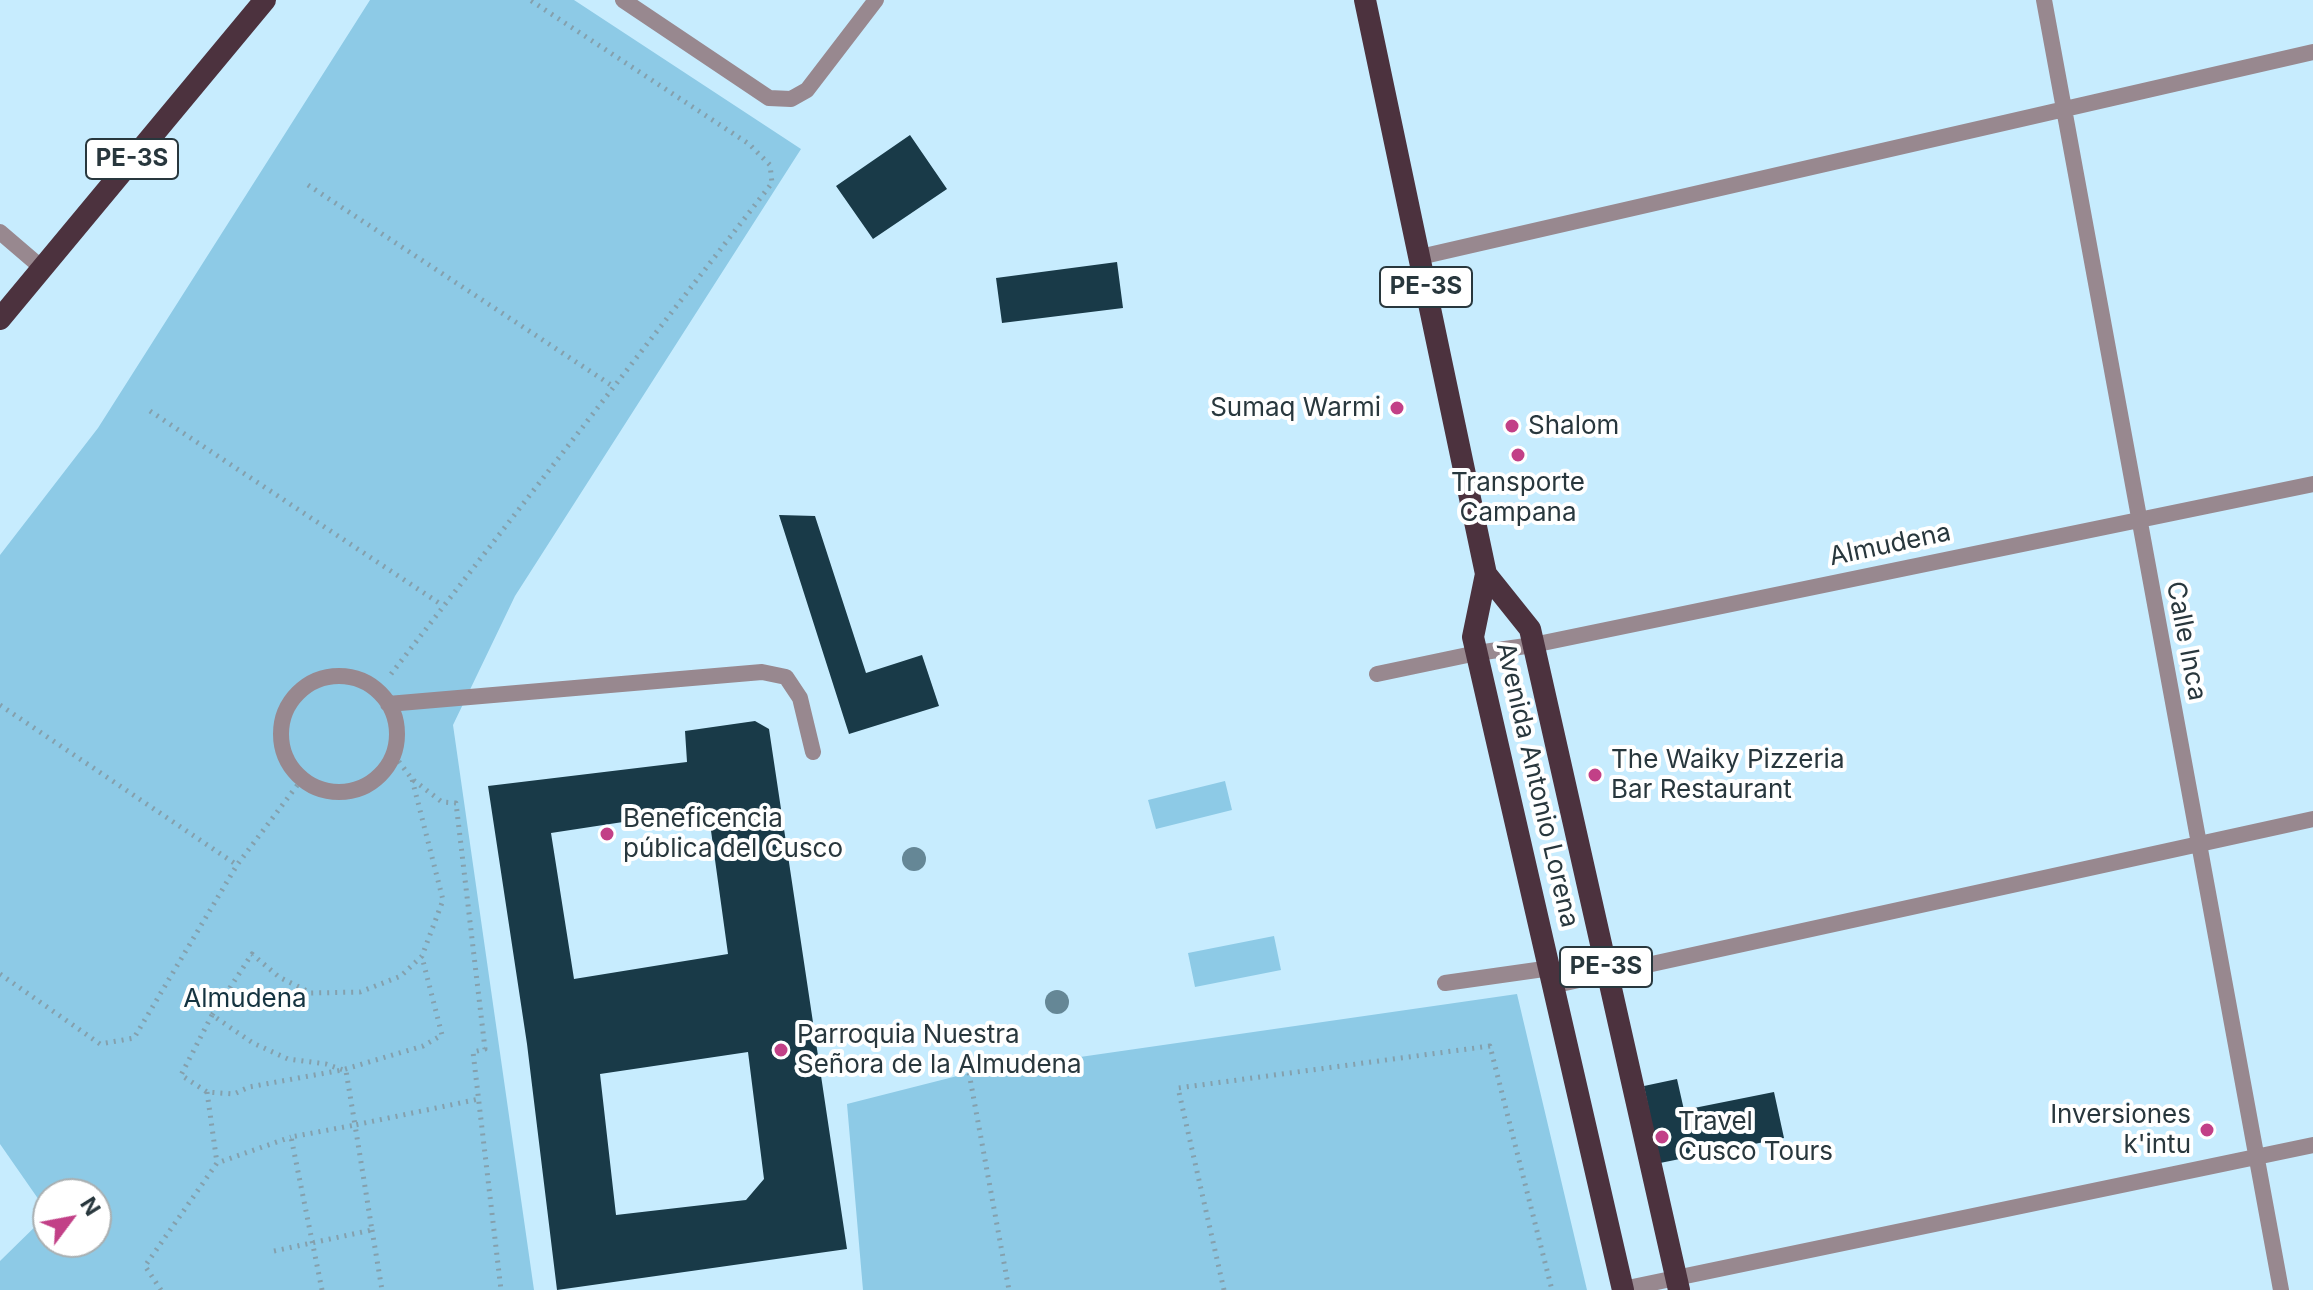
<!DOCTYPE html>
<meta charset="utf-8">
<style>
body{margin:0}
#map{position:relative;width:2313px;height:1290px;overflow:hidden;background:#c7ecfe;font-family:Inter,sans-serif}
canvas{display:block}
.north{position:absolute;left:32px;top:1178px;width:80px;height:80px;box-sizing:border-box;background:#fff;border:2px solid #a9afb1;border-radius:50%;rotate:58deg;font-size:22px;font-weight:700;line-height:32px;text-align:center;color:#28373d}
.north::after{content:'';display:block;margin:auto;width:28px;height:36px;background:#c24087;clip-path:polygon(50% 0,100% 100%,50% 72%,0 100%)}
</style>
<div id="map">
<canvas width="2313" height="1290"></canvas>
<div class="north">N</div>
</div>
<script>
const c = document.querySelector('canvas').getContext('2d');
c.lineJoin = 'round';
function fillPath(path, color) { c.fillStyle = color; c.fill(path, 'evenodd'); }
const poly = rows => new Path2D(rows.map(r => 'M' + r).join(''));
function trace(path, color, width, dash) { c.strokeStyle = color; c.lineWidth = width; c.lineCap = dash ? 'butt' : 'round'; c.setLineDash(dash || []); c.stroke(path); }
function label(font, color, halo, rows, align = 'center') {
  c.font = font + ' Inter,sans-serif'; c.lineWidth = 8; c.setLineDash([]); c.textBaseline = 'middle'; c.strokeStyle = halo; c.fillStyle = color; for (const [text, x, y, turn = 0] of rows) {
    c.save(); c.translate(x, y); c.rotate((+turn || 0) * Math.PI / 180); c.textAlign = isNaN(turn) ? turn : align; if (halo) c.strokeText(text, 0, 0); c.fillText(text, 0, 0); c.restore();
  }
}
fillPath(poly([
 [370,0,574,0,801,149,515,596,453,725,534,1290,0,1290,0,1261,48,1214,48,1242,96,1242,96,1194,48,1194,48,1213,0,1144,0,555,98,428],
 [1225,781,1232,810,1156,829,1148,800],
 [1274,936,1281,970,1195,987,1188,953],
 [1517,994,1587,1290,863,1290,847,1104,969,1073]
]), '#8dcae6');
fillPath(poly([
 [910,135,947,189,873,239,836,186],
 [1117,262,1123,308,1002,323,996,278],
 [779,515,815,516,866,673,922,655,939,706,849,734],
 [755,721,769,729,847,1249,557,1290,527,1044,488,786,687,762,685,731],
 [708,809,728,954,574,979,551,833],
 [748,1052,764,1179,746,1200,616,1215,600,1074],
 [1677,1079,1684,1110,1774,1092,1784,1138,1660,1163,1644,1086]
]), '#193a48');
trace(poly([
 [308,185,614,387],
 [150,411,442,605],
 [391,674,772,183,770,165,749,144,530,0],
 [0,705,237,865],
 [394,755,412,779,442,802,456,803,485,1049,473,1052,501,1290],
 [0,974,100,1044,134,1038,237,865,302,779],
 [212,1015,181,1075,207,1092,234,1094,249,1087,342,1070,423,1046,442,1035,422,957],
 [969,1073,1009,1290],
 [207,1092,217,1163],
 [372,1230,382,1290],
 [274,1251,372,1230,355,1125,479,1099],
 [161,1290,145,1266,217,1163,291,1137],
 [322,1290,291,1137,355,1125,346,1071,326,1064,288,1059,253,1043,212,1015,252,954,279,977,311,993,360,992,401,976,422,956,443,900,412,779],
 [1224,1290,1178,1088,1490,1046,1552,1290]
]), '#84a0ad', 5, [2, 6]);
trace(poly([
 [0,232,42,268],
 [1377,674,1477,653],
 '281 734a58 58 0 1 1 116 0a58 58 0 1 1-116 0Z',
 [388,704,762,672,786,677,800,698,813,752],
 [1445,983,1551,968]
]), '#98888f', 16);
trace(poly([
 [623,0,769,98,791,99,807,90,876,0],
 [2044,0,2281,1290],
 [1420,257,2313,52],
 [1477,653,1533,645,2313,484],
 [1556,985,2313,819],
 [1623,1289,2313,1145]
]), '#98888f', 16);
trace(poly([
 [1365,0,1486,574,1473,637,1623,1290],
 [0,319,265,0],
 [1486,574,1530,629,1679,1290]
]), '#4c323e', 22);
c.fillStyle = '#658796';
for (const [x, y] of [
 [914,859],
 [1057,1002]
]) { c.beginPath(); c.arc(x, y, 12, 0, 2 * Math.PI); c.fill(); }
for (const [x, y, r, color] of [
 [1397,408,8,"#c24087"],
 [1512,426,8,"#c24087"],
 [1518,455,8,"#c24087"],
 [1595,775,8,"#c24087"],
 [607,834,8,"#c24087"],
 [781,1050,8,"#c24087"],
 [2207,1130,8,"#c24087"],
 [1662,1137,8,"#c24087"]
]) { const dot = new Path2D(); dot.arc(x, y, r, 0, 2 * Math.PI); c.fillStyle = color; c.fill(dot); trace(dot, '#fff', 3); }
for (const [x, y, w] of [
 [132,159,92],
 [1426,287,92],
 [1606,967,92]
]) { const box = new Path2D(); box.roundRect(x - w / 2, y - 20, w, 40, 6); c.fillStyle = '#fff'; c.fill(box); trace(box, '#28373d', 2); }
label('bold 24px', '#28373d', null, [
 ["PE-3S",132,159],
 ["PE-3S",1426,287],
 ["PE-3S",1606,967]
]);
label('26px', '#28373d', '#fff', [
 ["Sumaq Warmi",1381,408,"right"],
 ["Shalom",1528,426],
 ["Transporte",1518,483,"center"],
 ["Campana",1518,513,"center"],
 ["The Waiky Pizzeria",1611,760],
 ["Bar Restaurant",1611,790],
 ["Beneficencia",623,819],
 ["pública del Cusco",623,849],
 ["Parroquia Nuestra",797,1035],
 ["Señora de la Almudena",797,1065],
 ["Inversiones",2191,1115,"right"],
 ["k'intu",2191,1145,"right"],
 ["Travel",1678,1122],
 ["Cusco Tours",1678,1152]
], 'left');
label('26px', '#28373d', '#fff', [
 ["Almudena",1890,545,-12],
 ["Calle Inca",2186,641,79],
 ["Avenida Antonio Lorena",1537,785,77]
]);
label('26px', '#153441', '#fff', [
 ["Almudena",245,999]
]);
</script>
